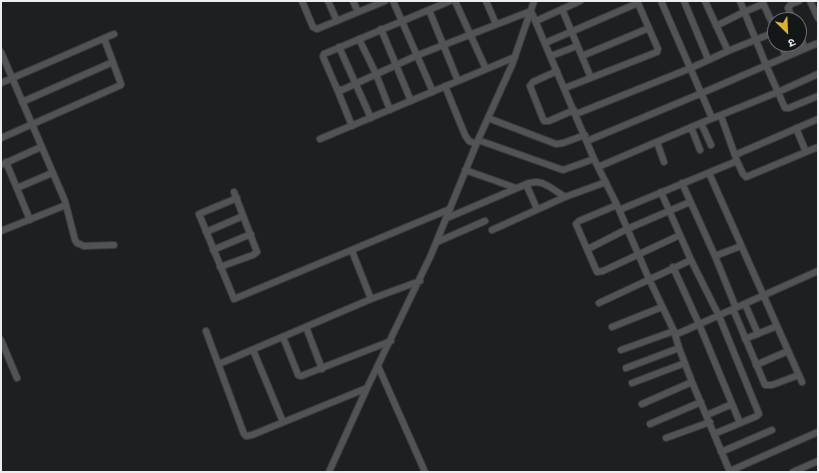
<!DOCTYPE html>
<meta charset="utf-8">
<style>
body{margin:0}
#map{position:relative;width:819px;height:473px;overflow:hidden;background:#1d2020;font-family:Spectral,"Noto Sans Devanagari",serif}
canvas{display:block}
.frame{position:absolute;inset:0;border:2px solid #ebedee;pointer-events:none}
.north{position:absolute;left:767px;top:12px;width:40px;height:40px;box-sizing:border-box;background:#141717;border:1px solid #6a6d6d;border-radius:50%;rotate:156deg;font-size:11px;font-weight:700;line-height:16px;text-align:center;color:#ebedee}
.north::after{content:'';display:block;margin:auto;width:14px;height:18px;background:#dbb233;clip-path:polygon(50% 0,100% 100%,50% 72%,0 100%)}
</style>
<div id="map">
<canvas width="819" height="473"></canvas>
<div class="frame"></div>
<div class="north">उ</div>
</div>
<script>
const c = document.querySelector('canvas').getContext('2d');
c.lineJoin = 'round';
const poly = rows => new Path2D(rows.map(r => 'M' + r).join(''));
function trace(path, color, width, dash) { c.strokeStyle = color; c.lineWidth = width; c.lineCap = dash ? 'butt' : 'round'; c.setLineDash(dash || []); c.stroke(path); }
const minor = poly([
 [302,1,313,27,317,29,385,1],
 [328,1,337,21],
 [353,1,358,12],
 [393,1,433,92],
 [450,1,324,54,323,56,324,59,337,89,342,90,418,55,531,11,594,159,617,205,649,279,674,331,679,348,692,382,730,472],
 [455,1,486,69],
 [486,1,496,24],
 [661,1,712,118],
 [684,1,708,59],
 [705,1,728,51],
 [740,1,766,65,785,108,789,108,818,96],
 [762,1,775,29],
 [810,1,818,18],
 [562,9,591,78],
 [429,10,458,81],
 [793,20,788,8,791,4,799,1],
 [536,21,580,1],
 [716,26,744,12,763,4],
 [381,29,411,101],
 [799,34,805,48],
 [359,39,376,74,390,110],
 [545,43,638,3],
 [781,44,786,57],
 [339,47,371,118],
 [1,52,65,201,75,240,77,243,84,246,114,245],
 [551,56,577,46],
 [582,56,649,28],
 [557,71,533,82,530,86,543,119,544,121,549,121,574,110],
 [1,83,114,34],
 [445,86,465,135,469,141,476,144],
 [565,88,657,52,658,49,637,1],
 [337,89,352,126],
 [22,102,113,62],
 [576,114,691,68,728,51,775,32],
 [721,116,737,161,743,174,746,177,818,147],
 [488,118,556,144,563,143,585,135],
 [701,123,711,145],
 [691,127,700,150],
 [796,128,806,152],
 [1,138,121,85,121,84,104,38],
 [320,139,515,57],
 [478,140,563,170,594,159],
 [587,141,702,93,818,43],
 [657,142,664,162],
 [735,155,818,119],
 [6,162,30,220],
 [1,165,41,147],
 [598,167,701,123,778,92,818,74],
 [465,170,516,188],
 [709,173,802,382],
 [682,183,715,256,736,308],
 [526,184,537,209],
 [17,188,52,173],
 [661,192,691,260,719,316,759,414,757,416,714,434],
 [237,198,199,214,234,299,450,209],
 [617,205,579,221,576,224,597,272,603,271,680,235],
 [619,210,737,161],
 [447,218,529,183,536,182,542,183,550,187,565,197],
 [492,230,565,197,606,182],
 [1,231,66,205],
 [206,232,243,216],
 [437,242,485,221],
 [588,249,627,229,690,202],
 [213,250,251,234],
 [352,251,371,299],
 [715,256,741,246],
 [220,267,253,255,257,252,234,192],
 [673,267,699,324,740,423],
 [599,303,691,260],
 [745,304,758,334],
 [733,309,765,385,772,385,799,375],
 [306,327,322,369],
 [612,327,662,307],
 [206,331,244,434,246,436,252,435,367,388],
 [675,335,818,271],
 [283,337,297,372,298,375,301,376,391,341],
 [745,339,777,326],
 [1,340,17,378],
 [253,350,283,422],
 [621,350,674,331],
 [219,364,371,299,420,281],
 [756,365,788,351],
 [378,366,425,472],
 [626,368,679,348],
 [632,383,685,363],
 [642,404,692,382],
 [707,415,732,404],
 [650,424,701,402],
 [666,438,710,422],
 [721,452,772,430],
 [730,471,818,432],
 [329,472,367,388,431,255,478,140,512,65,534,1],
 [793,472,818,461]
]);
trace(minor, '#393c3c', 8);
trace(minor, '#505455', 6);
</script>
